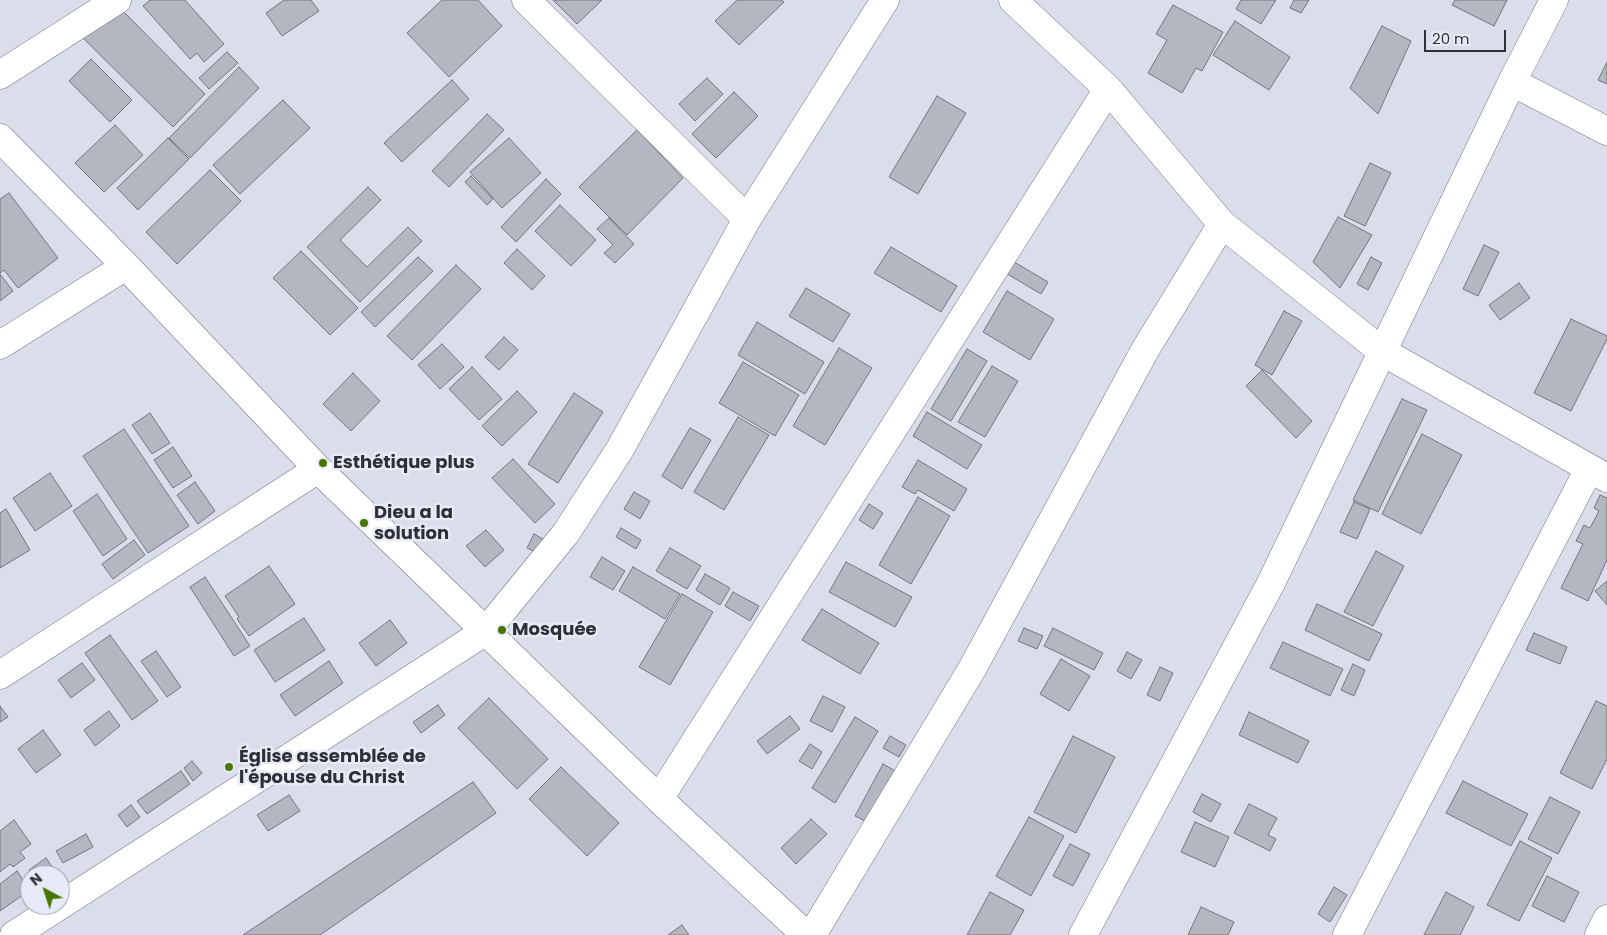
<!DOCTYPE html>
<meta charset="utf-8">
<style>
body{margin:0}
#map{position:relative;width:1607px;height:935px;overflow:hidden;background:#d9deea;font-family:Poppins,sans-serif}
canvas{display:block}
.north{position:absolute;left:20px;top:865px;width:50px;height:50px;box-sizing:border-box;background:#e7ebf8;border:1px solid #9da0aa;border-radius:50%;rotate:320deg;font-size:14px;font-weight:700;line-height:20px;text-align:center;color:#2e3035}
.north::after{content:'';display:block;margin:auto;width:18px;height:22px;background:#477700;clip-path:polygon(50% 0,100% 100%,50% 72%,0 100%)}
.scale{position:absolute;left:1424px;top:30px;width:82px;height:22px;box-sizing:border-box;border:2px solid #2e3035;border-top:0;padding-left:6px;font-size:15px;line-height:18px;white-space:nowrap;color:#2e3035;-webkit-text-stroke:4px #e7ebf8;paint-order:stroke}
</style>
<div id="map">
<canvas width="1607" height="935"></canvas>
<div class="north">N</div>
<div class="scale">20 m</div>
</div>
<script>
const c = document.querySelector('canvas').getContext('2d');
c.lineJoin = 'round';
function fillPath(path, color) { c.fillStyle = color; c.fill(path, 'evenodd'); }
const poly = rows => new Path2D(rows.map(r => 'M' + r).join(''));
function trace(path, color, width, dash) { c.strokeStyle = color; c.lineWidth = width; c.lineCap = dash ? 'butt' : 'round'; c.setLineDash(dash || []); c.stroke(path); }
function label(font, color, halo, rows, align = 'center') {
  c.font = font + ' Poppins,sans-serif'; c.lineWidth = 5; c.setLineDash([]); c.textBaseline = 'middle'; c.strokeStyle = halo; c.fillStyle = color; for (const [text, x, y, turn = 0] of rows) {
    c.save(); c.translate(x, y); c.rotate((+turn || 0) * Math.PI / 180); c.textAlign = isNaN(turn) ? turn : align; if (halo) c.strokeText(text, 0, 0); c.fillText(text, 0, 0); c.restore();
  }
}
const building = poly([
 [150,0,185,0,224,44,204,62,197,53,190,59,143,6,150,0],
 [284,0,311,0,319,11,282,36,266,13,284,0],
 [442,0,478,0,502,26,449,77,407,33,442,0],
 [553,0,602,0,577,24,553,0],
 [737,0,781,0,784,2,739,45,715,21,737,0],
 [1241,0,1276,0,1261,24,1236,9,1241,0],
 [1294,0,1309,0,1301,13,1290,8,1294,0],
 [1455,0,1507,0,1494,26,1452,5,1455,0],
 [1173,5,1223,32,1202,71,1196,68,1182,93,1148,73,1167,40,1156,34,1173,5],
 [120,8,205,94,173,127,80,35,120,8],
 [1235,21,1290,57,1269,90,1213,55,1235,21],
 [1382,26,1411,41,1378,114,1350,88,1382,26],
 [227,52,238,63,209,89,199,78,227,52],
 [91,59,132,100,110,122,69,81,91,59],
 [1607,62,1607,84,1598,80,1607,62],
 [239,67,259,88,190,158,169,138,239,67],
 [707,78,723,94,695,121,679,104,707,78],
 [452,80,469,99,402,162,384,143,452,80],
 [734,92,758,116,716,158,692,134,734,92],
 [937,96,966,113,918,194,889,177,937,96],
 [283,100,310,128,240,194,213,165,283,100],
 [487,114,504,130,449,187,432,171,487,114],
 [115,125,143,155,104,192,75,163,115,125],
 [637,130,683,178,627,235,579,187,637,130],
 [168,138,189,159,138,210,117,188,168,138],
 [509,138,541,173,502,208,470,172,509,138],
 [1370,163,1391,173,1365,226,1344,216,1370,163],
 [210,170,241,201,177,264,146,232,210,170],
 [471,176,493,199,487,205,465,182,471,176],
 [546,179,561,194,516,242,501,227,546,179],
 [368,187,381,200,340,240,367,267,408,227,422,241,360,302,307,247,368,187],
 [9,193,58,258,18,288,4,270,0,273,0,199,9,193],
 [560,205,596,240,571,266,535,231,560,205],
 [1338,217,1372,235,1340,288,1313,262,1338,217],
 [609,218,634,244,615,263,604,253,613,245,597,229,609,218],
 [1484,245,1499,252,1478,296,1463,289,1484,245],
 [891,247,957,286,941,312,874,273,891,247],
 [517,249,545,276,532,290,504,263,517,249],
 [301,251,358,308,330,335,273,278,301,251],
 [418,257,433,271,375,327,361,312,418,257],
 [1371,257,1382,263,1368,290,1357,284,1371,257],
 [1011,260,1048,282,1041,294,1004,272,1011,260],
 [456,265,481,289,412,360,387,336,456,265],
 [0,274,13,291,0,301,0,274],
 [1519,283,1530,298,1500,320,1489,305,1519,283],
 [806,288,850,314,833,342,789,316,806,288],
 [1007,291,1054,319,1030,360,983,332,1007,291],
 [1284,311,1302,321,1272,375,1255,365,1284,311],
 [1571,319,1607,336,1607,339,1571,411,1534,393,1571,319],
 [757,322,824,362,805,394,738,355,757,322],
 [504,337,518,350,499,370,485,357,504,337],
 [442,344,464,367,440,389,418,365,442,344],
 [839,348,872,368,825,445,793,426,839,348],
 [967,349,987,361,951,421,931,409,967,349],
 [743,362,799,395,775,436,719,403,743,362],
 [992,366,1018,381,985,437,958,422,992,366],
 [472,367,502,399,479,420,449,389,472,367],
 [1262,370,1312,421,1296,438,1246,386,1262,370],
 [353,373,380,401,351,431,323,404,353,373],
 [517,391,537,412,502,446,482,426,517,391],
 [574,393,603,412,558,483,528,464,574,393],
 [1402,399,1427,410,1378,512,1353,500,1402,399],
 [927,412,982,445,967,469,913,436,927,412],
 [150,413,170,443,152,454,132,425,150,413],
 [738,417,769,435,724,510,694,492,738,417],
 [690,428,711,440,682,489,662,476,690,428],
 [124,429,189,526,148,553,83,456,124,429],
 [1422,434,1462,455,1421,534,1382,514,1422,434],
 [173,447,192,476,173,488,154,460,173,447],
 [513,459,555,504,535,523,492,478,513,459],
 [918,460,967,489,954,511,918,490,915,494,902,487,918,460],
 [50,473,72,506,35,531,13,498,50,473],
 [195,482,215,511,198,524,177,495,195,482],
 [634,492,650,501,640,519,624,509,634,492],
 [97,494,127,539,103,556,73,511,97,494],
 [1600,495,1607,498,1607,560,1588,601,1561,588,1583,544,1576,541,1584,525,1590,528,1599,511,1594,508,1600,495],
 [918,497,950,516,911,584,879,565,918,497],
 [1354,502,1370,509,1357,539,1340,532,1354,502],
 [869,504,883,513,873,529,859,520,869,504],
 [6,509,30,550,0,568,0,513,6,509],
 [621,528,641,540,636,549,616,537,621,528],
 [486,530,504,550,485,567,466,546,486,530],
 [534,534,543,539,536,552,527,548,534,534],
 [134,540,145,555,113,579,102,564,134,540],
 [670,548,701,566,687,589,656,571,670,548],
 [1376,551,1404,566,1373,626,1344,612,1376,551],
 [602,557,625,571,613,590,590,577,602,557],
 [846,562,912,597,895,627,829,592,846,562],
 [269,566,295,604,249,636,237,619,239,617,225,596,269,566],
 [633,567,680,594,665,619,619,591,633,567],
 [705,574,730,588,720,605,696,590,705,574],
 [205,577,250,646,234,656,190,587,205,577],
 [1607,581,1607,605,1595,591,1607,581],
 [733,592,759,606,750,621,725,606,733,592],
 [682,594,713,612,670,685,639,667,682,594],
 [1317,604,1382,634,1369,661,1305,630,1317,604],
 [822,609,879,643,860,674,802,640,822,609],
 [304,618,325,650,275,682,254,650,304,618],
 [390,620,407,643,376,666,359,643,390,620],
 [1024,628,1043,636,1037,649,1018,641,1024,628],
 [1053,628,1103,653,1094,670,1044,646,1053,628],
 [1534,633,1567,647,1560,664,1526,650,1534,633],
 [110,635,158,701,132,720,85,653,110,635],
 [1283,642,1343,669,1330,696,1270,668,1283,642],
 [156,651,181,687,167,697,141,661,156,651],
 [1127,652,1142,660,1131,679,1117,671,1127,652],
 [1061,659,1090,676,1069,711,1040,694,1061,659],
 [329,661,343,683,295,716,280,695,329,661],
 [82,663,95,680,71,698,58,680,82,663],
 [1353,664,1365,670,1354,696,1341,690,1353,664],
 [1160,667,1173,673,1160,701,1147,695,1160,667],
 [823,696,845,707,832,732,810,721,823,696],
 [489,698,548,759,517,789,458,728,489,698],
 [1596,701,1607,706,1607,759,1592,789,1560,773,1596,701],
 [438,705,445,715,421,733,413,722,438,705],
 [0,706,8,717,0,722,0,706],
 [109,711,120,726,95,746,84,730,109,711],
 [1249,712,1309,741,1298,763,1239,735,1249,712],
 [790,716,800,729,767,754,757,741,790,716],
 [855,717,878,731,835,803,812,788,855,717],
 [43,730,61,755,36,773,18,749,43,730],
 [890,736,906,745,899,757,883,748,890,736],
 [1073,736,1115,757,1076,833,1034,812,1073,736],
 [810,744,822,752,812,769,799,761,810,744],
 [192,761,202,773,193,781,184,768,192,761],
 [883,764,899,773,871,824,855,816,883,764],
 [561,767,619,823,587,856,529,799,561,767],
 [181,771,190,784,147,814,137,801,181,771],
 [1463,781,1528,814,1511,846,1446,813,1463,781],
 [473,782,496,813,320,935,243,935,473,782],
 [1202,794,1221,804,1211,822,1193,812,1202,794],
 [289,795,300,811,268,831,257,815,289,795],
 [1550,797,1580,812,1558,854,1528,839,1550,797],
 [1249,804,1277,818,1268,835,1276,839,1270,851,1234,833,1249,804],
 [131,805,140,817,127,827,118,815,131,805],
 [1029,817,1064,836,1031,896,996,876,1029,817],
 [811,819,827,834,796,864,781,848,811,819],
 [14,820,31,844,20,852,25,858,13,867,10,864,0,872,0,831,14,820],
 [1195,822,1229,837,1215,867,1181,852,1195,822],
 [86,834,93,847,63,863,56,851,86,834],
 [1520,841,1552,858,1519,921,1487,905,1520,841],
 [1070,844,1090,854,1073,886,1053,876,1070,844],
 [46,858,58,875,33,875,29,870,46,858],
 [17,871,30,890,0,911,0,884,17,871],
 [1547,876,1579,892,1564,922,1532,906,1547,876],
 [1334,887,1347,895,1330,922,1318,914,1334,887],
 [990,892,1024,910,1010,935,967,935,990,892],
 [1446,892,1474,907,1460,935,1424,935,1446,892],
 [1201,907,1234,922,1228,935,1188,935,1201,907],
 [682,925,689,935,668,935,682,925]
]);
fillPath(building, '#b2b7c2');
trace(building, '#717681', 1);
const minor = poly([
 [526,0,747,219],
 [1013,0,1108,89,1222,224,1383,352,1607,478],
 [0,75,117,0],
 [1512,82,1607,131],
 [0,138,126,266,318,469,659,799,806,935],
 [0,345,126,266],
 [0,675,318,469],
 [659,799,1108,89],
 [14,935,486,631,566,533,620,449,747,219,885,0],
 [812,935,972,669,1145,350,1222,224],
 [1083,935,1271,583,1512,82,1554,0],
 [1347,935,1589,469],
 [1599,935,1607,919]
]);
trace(minor, '#737782', 29);
trace(minor, '#fff', 28);
for (const [x, y, r, color] of [
 [323,463,5,"#477700"],
 [364,523,5,"#477700"],
 [502,630,5,"#477700"],
 [229,767,5,"#477700"]
]) { const dot = new Path2D(); dot.arc(x, y, r, 0, 2 * Math.PI); c.fillStyle = color; c.fill(dot); trace(dot, '#e7ebf8', 2); }
label('bold 18px', '#2e3035', '#e7ebf8', [
 ["Esthétique plus",333,463],
 ["Dieu a la",374,513],
 ["solution",374,534],
 ["Mosquée",512,630],
 ["Église assemblée de",239,757],
 ["l'épouse du Christ",239,778]
], 'left');
</script>
